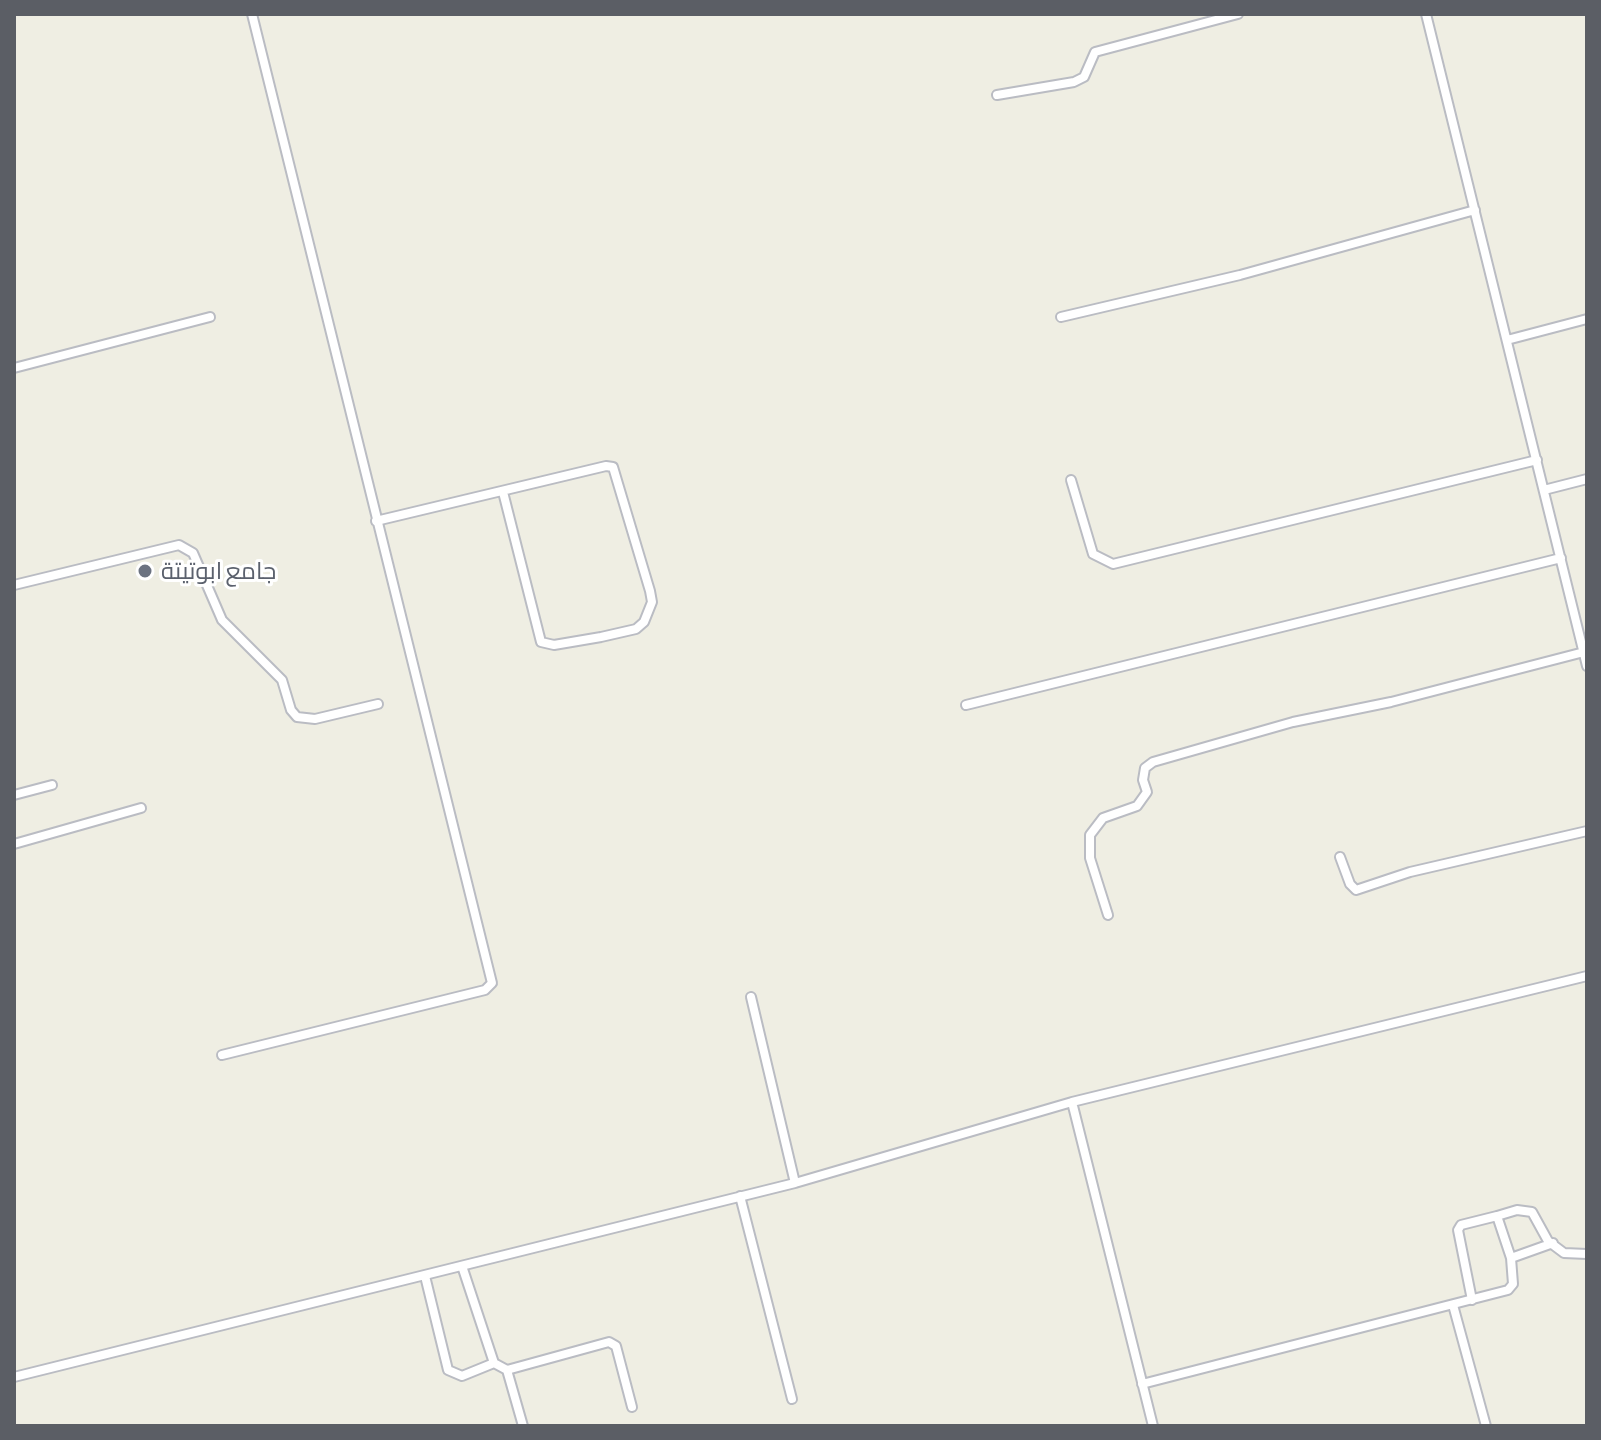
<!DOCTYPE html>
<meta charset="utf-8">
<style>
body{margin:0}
#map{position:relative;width:1601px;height:1440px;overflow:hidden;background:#efeee3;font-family:"Asap Condensed",sans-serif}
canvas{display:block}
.frame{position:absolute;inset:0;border:16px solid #5b5e65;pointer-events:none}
</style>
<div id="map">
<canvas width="1601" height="1440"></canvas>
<div class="frame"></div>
</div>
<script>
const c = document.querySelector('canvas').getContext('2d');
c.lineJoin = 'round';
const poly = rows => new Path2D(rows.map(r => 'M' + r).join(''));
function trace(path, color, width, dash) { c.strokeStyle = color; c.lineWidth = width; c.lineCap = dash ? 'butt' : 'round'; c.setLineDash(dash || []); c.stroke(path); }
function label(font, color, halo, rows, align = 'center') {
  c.font = font + ' "Asap Condensed",Cairo,sans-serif'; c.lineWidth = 6; c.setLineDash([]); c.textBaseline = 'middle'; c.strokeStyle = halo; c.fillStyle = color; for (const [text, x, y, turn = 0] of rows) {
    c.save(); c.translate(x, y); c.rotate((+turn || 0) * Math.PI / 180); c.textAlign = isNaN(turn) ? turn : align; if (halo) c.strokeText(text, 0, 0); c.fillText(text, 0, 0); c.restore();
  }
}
const minor = poly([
 [1426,14,1587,666],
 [997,95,1074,82,1084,77,1095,52,1238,14],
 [1061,317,1240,275,1475,210],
 [1507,340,1587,319],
 [14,368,210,317],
 [1071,480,1093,554,1113,564,1537,460],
 [1544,490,1587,479],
 [376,521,606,466,613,467,650,591,652,602,644,622,636,629,601,637,554,645,541,642,503,492],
 [14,585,179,545,193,553,222,620,282,680,291,710,297,717,315,719,378,704],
 [966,705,1561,558],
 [14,795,52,785],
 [14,844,141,808],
 [1340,857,1350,884,1356,890,1410,872,1587,831],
 [1108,915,1090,858,1090,835,1103,818,1137,806,1147,792,1143,780,1145,768,1153,762,1293,722,1391,702,1584,652],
 [751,997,795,1183],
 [222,1055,485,990,492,983,252,14],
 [1072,1102,1153,1426],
 [740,1196,792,1399],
 [1511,1258,1553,1243],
 [462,1266,494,1363,507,1370,609,1342,616,1346,632,1407],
 [425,1276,448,1370,462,1376,494,1363],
 [1472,1300,1458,1230,1461,1225,1497,1216],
 [1453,1305,1486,1426],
 [507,1370,523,1426],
 [14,1377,795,1183,1072,1102,1587,976],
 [1142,1384,1508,1290,1513,1284,1511,1258,1497,1216,1517,1210,1532,1212,1548,1241,1564,1253,1587,1254]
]);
trace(minor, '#babcc3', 12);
trace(minor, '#fff', 8);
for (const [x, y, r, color] of [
 [145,571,8,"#6b7280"]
]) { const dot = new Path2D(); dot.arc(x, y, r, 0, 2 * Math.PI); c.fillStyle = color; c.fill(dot); trace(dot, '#fff', 3); }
label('24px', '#5b616d', '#fff', [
 ["جامع ابوتيتة",161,571]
], 'left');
</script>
